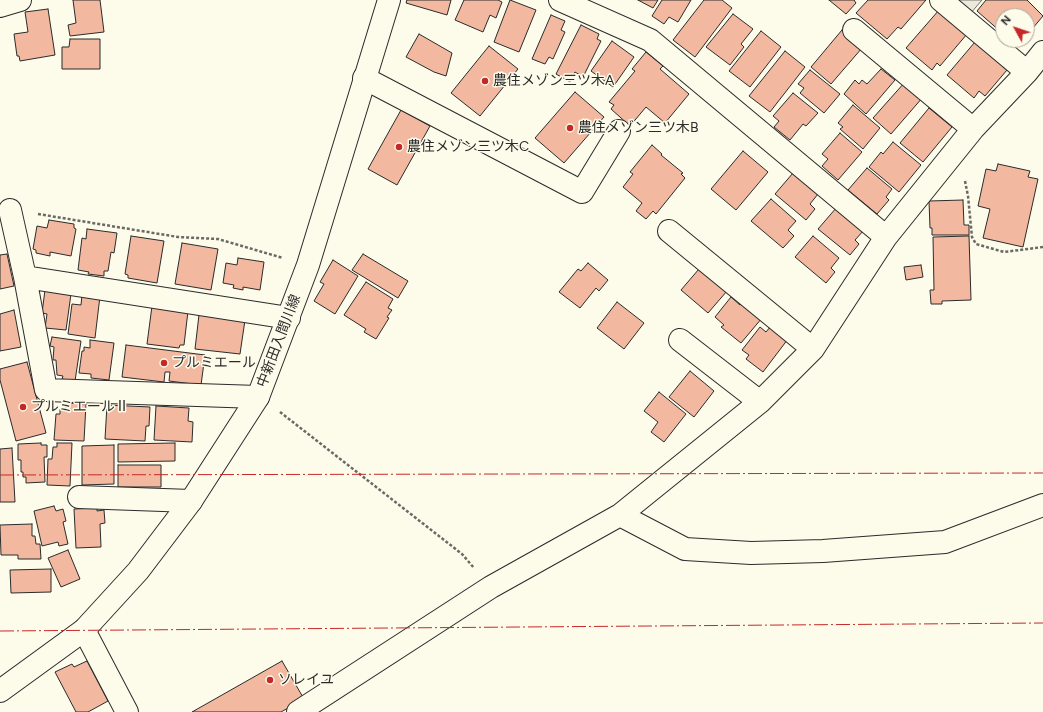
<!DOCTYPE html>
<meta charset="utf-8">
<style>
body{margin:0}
#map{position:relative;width:1043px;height:712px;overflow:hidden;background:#fdfbea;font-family:Figtree,sans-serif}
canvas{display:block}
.north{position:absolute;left:995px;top:8px;width:40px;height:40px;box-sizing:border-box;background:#fdfbea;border:1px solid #a9a89e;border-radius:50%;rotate:310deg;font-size:11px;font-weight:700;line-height:16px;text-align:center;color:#2b2b2b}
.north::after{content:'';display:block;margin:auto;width:14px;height:18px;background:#c62828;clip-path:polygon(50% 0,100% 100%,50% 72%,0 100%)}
</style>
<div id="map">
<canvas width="1043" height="712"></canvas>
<div class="north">N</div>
</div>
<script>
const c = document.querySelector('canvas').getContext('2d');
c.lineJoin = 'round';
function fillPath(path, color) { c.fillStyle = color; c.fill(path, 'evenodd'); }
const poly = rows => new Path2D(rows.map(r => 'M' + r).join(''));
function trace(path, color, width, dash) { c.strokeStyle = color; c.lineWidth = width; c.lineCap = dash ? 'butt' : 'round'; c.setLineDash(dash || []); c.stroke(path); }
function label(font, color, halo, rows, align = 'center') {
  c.font = font + ' Figtree,"Noto Sans JP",sans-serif'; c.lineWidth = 3; c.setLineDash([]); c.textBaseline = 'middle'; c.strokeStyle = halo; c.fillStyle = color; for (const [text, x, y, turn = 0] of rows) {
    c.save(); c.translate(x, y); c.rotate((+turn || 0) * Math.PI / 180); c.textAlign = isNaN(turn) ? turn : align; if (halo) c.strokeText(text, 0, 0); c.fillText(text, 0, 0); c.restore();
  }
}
const parking = poly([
 [954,0,982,0,970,14,954,0]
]);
fillPath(parking, '#eceadb');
trace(parking, '#74746e', 1);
const building = poly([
 [73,0,100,0,104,32,70,36,68,25,76,23,73,0],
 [407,0,451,0,447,15,406,3,407,0],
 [464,0,498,0,502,2,496,18,490,15,483,32,455,20,464,0],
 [510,0,536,10,519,52,494,42,510,0],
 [638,0,658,0,653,8,638,0],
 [662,0,691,0,678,22,669,17,664,24,652,16,662,0],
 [704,0,722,0,732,8,695,57,673,40,704,0],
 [829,0,854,0,856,3,846,14,829,0],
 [868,0,926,0,901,29,898,27,887,39,856,13,868,0],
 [986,0,1027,0,1043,16,1027,35,1027,16,1003,16,1003,30,1001,32,977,11,986,0],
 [48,9,55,55,20,61,19,56,17,56,14,34,28,32,25,12,48,9],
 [939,10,967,34,940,66,937,63,932,70,906,48,939,10],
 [733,14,753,29,741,44,744,47,730,65,706,47,733,14],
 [551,15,565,21,561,30,565,32,553,59,549,57,545,64,532,59,551,15],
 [581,25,599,34,597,39,601,41,583,77,575,72,570,82,556,74,581,25],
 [842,30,862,48,831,84,811,67,842,30],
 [761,31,781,47,750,87,729,71,761,31],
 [419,34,452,53,446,76,434,72,406,57,419,34],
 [70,39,100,39,100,69,62,69,62,47,69,47,70,39],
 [612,41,634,57,613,87,591,71,612,41],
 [975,42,1007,70,985,96,979,91,974,98,947,75,975,42],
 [489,46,518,69,480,116,451,93,489,46],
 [785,51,805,67,770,112,749,96,785,51],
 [646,52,663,66,660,69,689,94,665,123,646,107,630,126,611,109,614,105,609,102,635,71,632,69,646,52],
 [881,69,895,80,866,114,844,94,855,80,859,84,862,80,867,84,881,69],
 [810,70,840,94,824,113,800,93,804,88,798,84,810,70],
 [905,82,923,97,891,134,873,118,905,82],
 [575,92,604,117,564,163,535,138,575,92],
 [793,93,818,113,806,126,803,124,790,140,774,127,779,121,773,116,793,93],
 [853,105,880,128,863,149,840,129,843,127,838,123,853,105],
 [929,108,952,127,923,162,900,143,929,108],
 [401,110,430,126,397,185,368,169,401,110],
 [840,133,862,152,838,180,822,166,828,159,822,154,840,133],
 [893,142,921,165,899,192,869,167,881,152,883,154,893,142],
 [652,145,662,154,661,155,683,173,681,174,685,178,656,214,653,211,646,219,636,211,642,203,623,187,633,174,630,172,652,145],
 [743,151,768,172,736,210,711,189,743,151],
 [998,164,1030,171,1028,177,1038,179,1023,247,983,238,990,209,978,206,986,169,996,171,998,164],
 [867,168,892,189,886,197,889,200,877,214,848,190,867,168],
 [793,173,818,194,810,204,815,209,806,220,775,194,793,173],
 [771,199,796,221,788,230,794,236,783,248,751,221,771,199],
 [963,200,964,225,969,225,969,235,932,235,932,228,930,228,929,201,963,200],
 [837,207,864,230,855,240,859,244,850,255,818,229,837,207],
 [49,220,74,224,74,228,76,229,71,256,50,252,50,256,36,253,36,250,33,249,37,226,47,228,49,220],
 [87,229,117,233,114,253,111,252,108,271,104,271,104,276,88,274,89,272,78,270,82,238,86,239,87,229],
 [131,236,164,241,157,283,128,278,128,275,125,274,131,236],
 [813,236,839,258,831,268,835,272,826,283,795,257,813,236],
 [969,236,971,300,942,301,942,304,931,304,930,290,934,290,933,237,969,236],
 [182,243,218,249,211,290,175,284,182,243],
 [7,254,14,286,0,289,0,255,7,254],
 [363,254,408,281,398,298,352,270,363,254],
 [238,258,264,262,260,290,243,287,243,290,233,288,234,285,223,283,226,263,237,265,238,258],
 [333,260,358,276,335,314,314,301,324,284,320,282,333,260],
 [588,263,608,280,599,291,596,288,580,308,559,292,578,269,581,271,588,263],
 [921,265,923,277,906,280,904,267,921,265],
 [699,269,727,291,708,313,681,290,699,269],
 [366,282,393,299,388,308,392,310,387,317,389,318,376,339,364,332,366,329,344,315,366,282],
 [45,290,71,294,66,330,45,328,47,314,42,313,45,290],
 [82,295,100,296,95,338,68,334,72,304,81,305,82,295],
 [731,297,740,305,742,302,762,318,741,343,721,327,724,325,715,317,731,297],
 [617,302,644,323,624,349,597,328,617,302],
 [152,306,188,311,184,345,180,345,179,348,147,344,152,306],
 [14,310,21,347,0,351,0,314,14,310],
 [199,315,245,320,240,354,195,349,199,315],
 [771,326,788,339,763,372,746,359,749,355,742,350,760,327,766,332,771,326],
 [52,337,81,341,75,381,62,379,63,376,57,375,56,360,53,360,54,347,50,346,52,337],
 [90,340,114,343,109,380,91,378,91,374,79,373,82,351,84,351,84,347,90,348,90,340],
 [126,345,205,355,201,385,169,381,170,372,165,372,164,382,122,377,126,345],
 [27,362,46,433,16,441,0,380,0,369,27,362],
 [690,371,714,391,694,417,669,397,690,371],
 [659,392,686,414,664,442,651,432,658,422,644,411,659,392],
 [65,403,86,404,84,441,54,440,56,414,60,414,60,409,65,409,65,403],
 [107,405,150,407,149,426,146,426,145,441,105,439,107,405],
 [156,406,189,408,188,421,193,422,192,442,154,440,156,406],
 [41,443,41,445,47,445,47,457,44,457,45,482,26,483,26,477,23,477,23,472,21,472,21,460,18,460,18,444,41,443],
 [57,443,72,443,70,486,47,485,48,459,52,459,53,447,57,447,57,443],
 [175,443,175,461,118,462,118,444,175,443],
 [114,445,114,484,82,485,82,446,114,445],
 [12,448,15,502,0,502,0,449,12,448],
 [118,465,161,465,161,487,118,487,118,465],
 [54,506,56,511,63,509,66,521,63,522,68,544,59,546,58,542,42,546,34,511,54,506],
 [97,508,97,511,104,510,105,523,100,524,101,547,76,548,74,509,97,508],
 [32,524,32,536,35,536,36,544,40,544,41,559,18,559,18,555,1,555,0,525,32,524],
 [68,550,80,579,61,587,48,558,68,550],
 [51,569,51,592,11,593,10,570,51,569],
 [87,661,108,701,88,712,76,712,55,672,72,664,74,667,87,661],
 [282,661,304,699,281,712,192,712,282,661]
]);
fillPath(building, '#f2b8a0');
trace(building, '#2b2b2b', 1);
const minor = poly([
 [560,0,650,40,886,237],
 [941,0,1027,72],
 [0,6,20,0],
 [854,30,973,129],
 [364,78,582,192,619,131],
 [10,210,25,277],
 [669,231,813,349],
 [680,340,760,402],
 [258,397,46,390,25,277,289,318],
 [79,497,191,501],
 [620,515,685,549,751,553,823,551,945,542,1043,505],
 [84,630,127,712],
 [298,712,491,587,620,515,760,402,813,349,886,237,973,129,1027,72,1043,52]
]);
const major = poly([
 [0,691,84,630,138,571,191,501,258,397,308,265,389,0]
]);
trace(minor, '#2b2b2b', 24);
trace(major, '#2b2b2b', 24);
trace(poly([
 [965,181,968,196,972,237,976,244,1004,252,1043,247],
 [38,214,178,237,218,239,283,258],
 [280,412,462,554,474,568]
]), '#6a6964', 2.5, [3, 2]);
trace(minor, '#fdfbea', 22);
trace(major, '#fdfbea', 22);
trace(poly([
 [0,475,1043,473],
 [0,631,1043,623]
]), '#c62828', 1, [14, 3, 2, 3]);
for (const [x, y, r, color] of [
 [485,81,4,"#c62828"],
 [570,128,4,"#c62828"],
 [399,147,4,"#c62828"],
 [164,363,4,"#c62828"],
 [23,407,4,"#c62828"],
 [270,680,4,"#c62828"]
]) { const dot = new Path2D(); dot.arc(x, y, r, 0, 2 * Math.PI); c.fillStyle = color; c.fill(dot); trace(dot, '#fdfbea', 1.5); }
label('14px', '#2b2b2b', '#fdfbea', [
 ["農住メゾン三ツ木A",493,81],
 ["農住メゾン三ツ木B",578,128],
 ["農住メゾン三ツ木C",407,147],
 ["プルミエール",172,363],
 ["プルミエールⅡ",31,407],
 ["ソレイユ",278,680]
], 'left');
label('14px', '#2b2b2b', '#fdfbea', [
 ["中新田入間川線",279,341,-69]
]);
</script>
